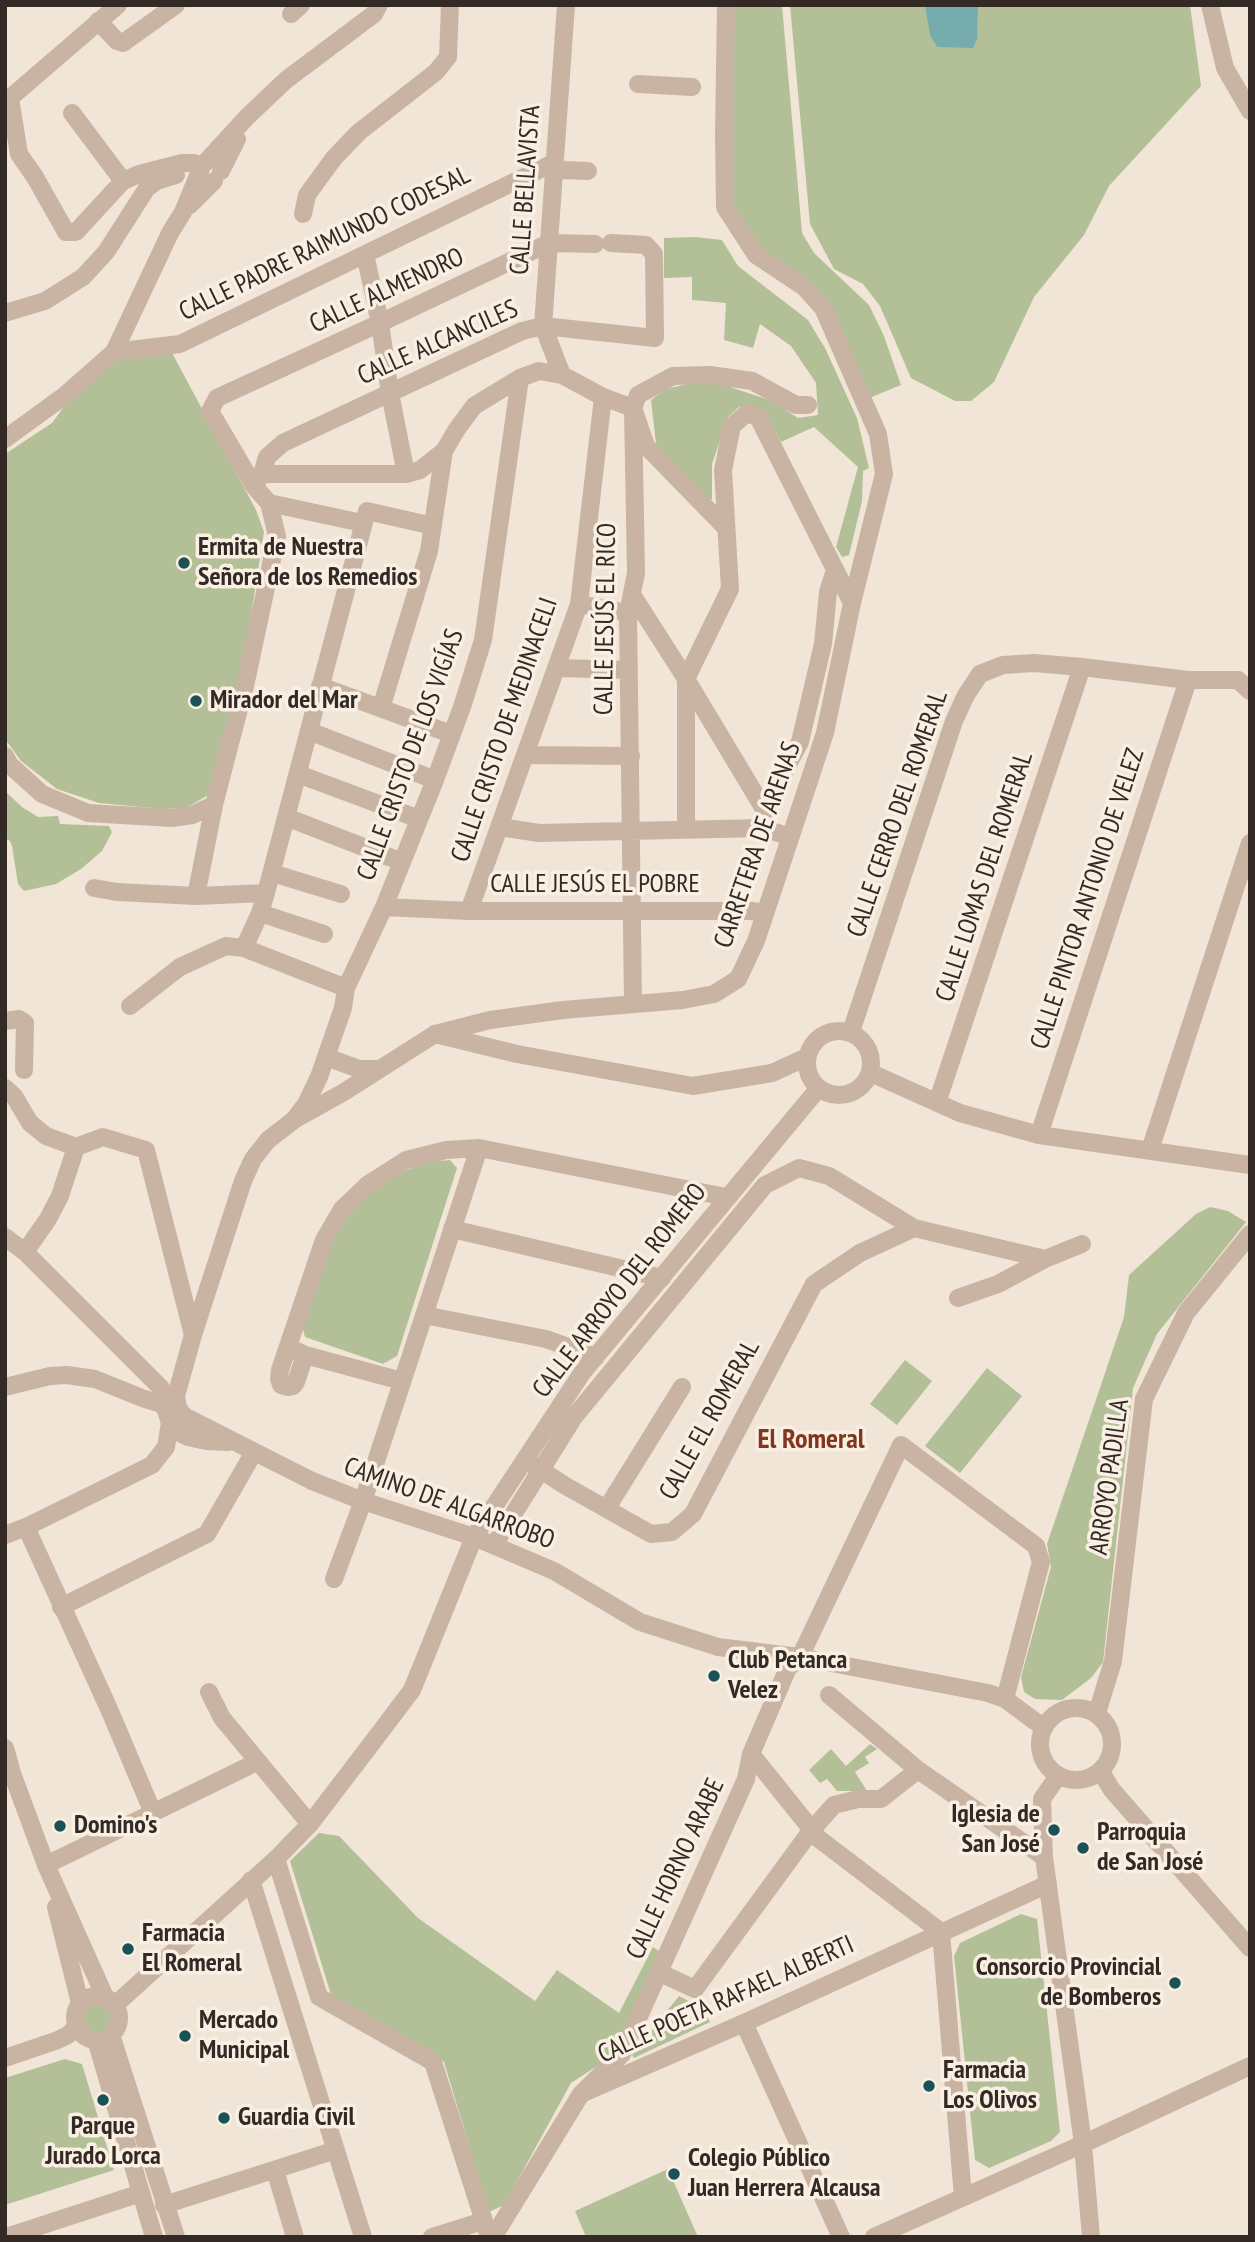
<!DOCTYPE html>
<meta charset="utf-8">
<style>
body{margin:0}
#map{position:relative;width:1255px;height:2242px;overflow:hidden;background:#f1e5d7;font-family:"PT Sans Narrow",sans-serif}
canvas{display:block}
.frame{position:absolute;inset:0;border:7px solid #342a25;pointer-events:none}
</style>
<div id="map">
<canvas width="1255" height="2242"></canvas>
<div class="frame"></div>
</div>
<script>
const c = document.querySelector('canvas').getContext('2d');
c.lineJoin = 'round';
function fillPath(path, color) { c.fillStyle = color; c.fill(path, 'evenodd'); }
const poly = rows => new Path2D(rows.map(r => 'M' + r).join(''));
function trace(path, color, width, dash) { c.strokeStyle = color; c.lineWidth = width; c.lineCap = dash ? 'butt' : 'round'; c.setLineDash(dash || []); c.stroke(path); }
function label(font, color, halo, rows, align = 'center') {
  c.font = font + ' "PT Sans Narrow",sans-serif'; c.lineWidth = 7; c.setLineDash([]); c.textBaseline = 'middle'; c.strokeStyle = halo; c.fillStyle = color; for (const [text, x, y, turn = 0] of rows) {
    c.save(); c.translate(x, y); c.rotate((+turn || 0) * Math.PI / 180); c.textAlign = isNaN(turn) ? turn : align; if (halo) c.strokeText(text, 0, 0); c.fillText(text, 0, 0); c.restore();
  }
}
fillPath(poly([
 [726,5,782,5,802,233,814,253,869,305,884,336,901,385,862,401,823,308,756,255,725,207],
 [790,5,1190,5,1201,86,1109,186,1084,235,1034,297,994,382,971,401,955,401,911,378,880,306,863,284,834,269,810,224],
 [695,237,722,240,738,266,808,320,825,348,857,418,869,468,863,471,862,501,849,555,842,557,836,547,858,467,814,427,781,442,766,414,753,407,739,407,728,417,712,464,712,499,705,501,656,444,651,400,666,389,700,381,727,386,772,401,798,418,818,415,816,383,791,346,760,324,753,348,724,340,726,303,692,300,692,277,664,278,664,238],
 [171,351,256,510,264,532,245,655,210,794,186,808,163,809,99,803,57,789,21,761,5,739,5,454,52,423,71,397,122,357],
 [5,791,22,807,38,817,58,816,60,824,109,826,112,832,102,851,81,869,56,884,24,891,18,884,12,846,10,841,5,838],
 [450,1160,457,1168,397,1356,383,1364,305,1337,302,1326,327,1250,342,1223,366,1196,389,1178,426,1162],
 [1210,1207,1228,1211,1246,1222,1157,1334,1133,1388,1103,1662,1091,1678,1062,1700,1035,1699,1024,1692,1021,1677,1051,1567,1047,1544,1124,1317,1129,1275,1196,1214],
 [905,1360,932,1381,897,1425,870,1404],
 [987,1368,1022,1396,960,1473,925,1446],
 [870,1744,877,1749,865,1757,869,1763,855,1772,867,1791,837,1791,827,1779,820,1783,809,1770,831,1749,846,1766],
 [319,1833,339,1836,418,1918,535,2001,557,1970,619,2013,653,1947,659,1951,614,2055,571,2083,504,2205,489,2212,444,2062,439,2057,332,1998,290,1861],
 [1021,1914,1037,1919,1060,2132,1051,2141,989,2168,975,2160,954,1956,960,1943],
 [679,1996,702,2008,710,2022,634,2058,632,2055],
 '83 2018a15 15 0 1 1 30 0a15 15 0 1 1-30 0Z',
 [65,2059,82,2064,114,2170,5,2205,5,2078],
 [668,2169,698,2237,586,2237,575,2211]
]), '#b3c097');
fillPath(poly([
 [925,5,978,5,977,39,973,48,937,47,930,35]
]), '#76acae');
trace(poly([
 [1210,5,1225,68,1250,111],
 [291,14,301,5],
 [98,21,117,41,123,43,176,5],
 [638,84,692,87],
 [5,98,10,98,118,5],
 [10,98,19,154,35,177,66,232,76,232,123,181,139,174,182,163,194,163,202,166],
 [72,113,123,181],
 [221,171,237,139],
 [190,205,214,181],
 [303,214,307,195,334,158,359,132,436,72,448,57,450,5],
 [365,254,380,323,390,393,406,474],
 [5,313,45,301,83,277,106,252,147,188,157,181,176,175],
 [114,352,180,344,553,163,562,170,588,171],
 [562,375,543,326,566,5],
 [5,439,64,396,114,352,170,233,183,212,202,166,247,117,286,80,374,14,379,5],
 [262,474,267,457,283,443,522,331,543,326,655,338,654,254,646,245,611,243],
 [254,486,262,474,406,474,420,470,444,451,457,429,474,406,520,378,539,371,562,375,603,397,633,408,646,446,725,527],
 [269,503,362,523],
 [633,596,686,679,764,809],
 [579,604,628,613],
 [557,668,629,670],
 [320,686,451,734],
 [381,708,429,551,444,451],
 [309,731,435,780],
 [526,755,631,756],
 [5,756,10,765,42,794,88,813,172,818,192,815,214,805],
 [298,774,419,819],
 [286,817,402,862],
 [500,827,539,833,763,828],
 [686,829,686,679,730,589,723,470,732,426,747,413,758,417,852,603],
 [790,837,763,828,764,809,800,742,823,644,828,592,835,570],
 [272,873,341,894],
 [94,888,117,892,196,896,266,893],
 [196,896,214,805,245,686,277,536,269,503,254,486,210,411,217,398,380,323,549,243,595,244],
 [384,907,469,911,752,911,765,913],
 [469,911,579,604,603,397],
 [260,913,324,934],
 [244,948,260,913,266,893,367,511,433,526],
 [633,1004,628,613,636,573,633,408,638,395,673,376,710,375,752,381,796,405,808,405],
 [130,1006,180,967,226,946,244,948,346,988],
 [5,1021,19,1019,25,1023,24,1070],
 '807 1063a32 32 0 1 1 64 0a32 32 0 1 1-64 0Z',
 [851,1032,954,721,966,695,980,674,1003,665,1034,663,1082,667,1188,680,1238,680,1250,691],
 [435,1034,517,1054,693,1086,772,1073,807,1057],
 [326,1057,359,1069,380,1069],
 [871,1073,960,1113,1039,1135,1250,1165],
 [5,1088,14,1096,30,1123,46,1136,76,1147],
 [937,1103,1082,667],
 [294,1120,306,1104,319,1077,343,1008,346,988,384,907,435,780,462,707,483,640,520,378],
 [1039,1135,1188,680],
 [76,1147,103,1137,146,1150,193,1335],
 [1150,1150,1250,843],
 [452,1229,662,1278],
 [5,1237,25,1252,161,1388,164,1405,176,1396],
 [25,1252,48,1219,60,1196,76,1147],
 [958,1298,998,1284,1045,1259,1082,1244],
 [424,1315,546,1339,596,1357],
 [295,1350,305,1355,402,1381],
 [305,1355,296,1382,293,1386,287,1387,281,1385,279,1379,280,1370,324,1240,342,1209,360,1192,367,1185,406,1160,446,1150,479,1148,726,1197],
 [532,1464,564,1485,651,1534,672,1532,693,1514,814,1284,860,1253,914,1228],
 [607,1508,682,1387],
 [26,1527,109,1709,153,1813],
 [5,1535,26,1527,152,1465,166,1447,170,1423],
 [494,1545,574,1417,765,1185,799,1168,829,1176,914,1228,1045,1259],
 [334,1579,363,1501,479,1148],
 [61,1607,207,1534,254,1452],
 [209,1692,222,1718,310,1824],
 [829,1695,918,1770,1044,1857],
 [1097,1713,1113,1661,1144,1399,1186,1313,1250,1234],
 [751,1754,808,1825,810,1832,941,1932,963,2197],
 [1058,1776,1042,1799,1044,1857,1083,2144,1091,2237],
 [276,1859,319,1997],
 [46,1865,257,1762],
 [251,1880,363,2237],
 [658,1972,695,1989,810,1832,834,1805,858,1799,881,1799,918,1770],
 [319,1997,433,2062,489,2237],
 [115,2005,276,1859,310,1824,375,1739,412,1690,474,1537,582,1373,818,1089],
 [744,2023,841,2237],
 [5,2058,58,2040,68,2035,76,2027],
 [581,2094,622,2054,746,1779,751,1754,788,1668,800,1657,901,1445,1036,1546,1041,1562,1005,1699],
 [275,2170,295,2237],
 [164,2205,336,2150],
 [488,2234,497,2231,581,2094,744,2023,1048,1884],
 [6,2237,141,2193],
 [432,2237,483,2221],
 [874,2237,1083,2144,1250,2066]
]), '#c9b4a3', 18);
trace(poly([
 [726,5,724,135,725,207,756,255,804,287,823,308,878,434,884,474,852,603,825,733,756,941,738,979,714,994,683,1000,563,1010,490,1020,435,1034,344,1092,294,1120,268,1140,253,1159,243,1181,193,1335,176,1396,178,1408,184,1416,312,1481,363,1501,474,1537,554,1571,640,1622,718,1647,800,1657,988,1693,1005,1699,1036,1722,1045,1725],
 [5,1387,50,1376,67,1375,95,1379,142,1398,164,1405,170,1423,178,1432,188,1437,206,1441,228,1442],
 '1040 1744a36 36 0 1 1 72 0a36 36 0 1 1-72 0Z',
 [5,1748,12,1773,46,1865,105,1997],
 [1101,1772,1112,1790,1250,1948],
 [56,1907,80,2003],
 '75 2018a22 22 0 1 1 44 0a22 22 0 1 1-44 0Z',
 [111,2035,176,2237],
 [96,2040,154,2237]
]), '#c9b4a3', 18);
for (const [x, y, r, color] of [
 [184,563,7,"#1b5255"],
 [196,701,7,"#1b5255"],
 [714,1676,7,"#1b5255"],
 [60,1826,7,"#1b5255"],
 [1054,1830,7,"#1b5255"],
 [1083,1848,7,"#1b5255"],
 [128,1949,7,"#1b5255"],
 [1175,1983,7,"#1b5255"],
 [185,2036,7,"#1b5255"],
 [929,2086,7,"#1b5255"],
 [103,2100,7,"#1b5255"],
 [224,2118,7,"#1b5255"],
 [674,2174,7,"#1b5255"]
]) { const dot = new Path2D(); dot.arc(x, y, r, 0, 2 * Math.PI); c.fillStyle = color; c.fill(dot); trace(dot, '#f9efe3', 2.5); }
label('26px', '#342a25', '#f9efe3', [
 ["CALLE BELLAVISTA",526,190,-86],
 ["CALLE PADRE RAIMUNDO CODESAL",325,244,-26],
 ["CALLE ALMENDRO",387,291,-25],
 ["CALLE ALCANCILES",438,343,-24],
 ["CALLE JESÚS EL RICO",606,619,-89],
 ["CALLE CRISTO DE MEDINACELI",505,730,-71],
 ["CALLE CRISTO DE LOS VIGÍAS",411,755,-70],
 ["CALLE CERRO DEL ROMERAL",898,814,-71],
 ["CARRETERA DE ARENAS",758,845,-71],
 ["CALLE LOMAS DEL ROMERAL",985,877,-72],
 ["CALLE JESÚS EL POBRE",595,885],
 ["CALLE PINTOR ANTONIO DE VELEZ",1088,899,-72],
 ["CALLE ARROYO DEL ROMERO",620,1291,-52],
 ["CALLE EL ROMERAL",710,1420,-61],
 ["ARROYO PADILLA",1110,1477,-82],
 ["CAMINO DE ALGARROBO",449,1504,20],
 ["CALLE HORNO ARABE",676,1869,-65],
 ["CALLE POETA RAFAEL ALBERTI",726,2000,-24]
]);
label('bold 26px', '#342a25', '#f9efe3', [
 ["Ermita de Nuestra",198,548],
 ["Señora de los Remedios",198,578],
 ["Mirador del Mar",210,701],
 ["Club Petanca",728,1661],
 ["Velez",728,1691],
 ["Iglesia de",1040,1815,"right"],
 ["San José",1040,1845,"right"],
 ["Domino's",74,1826],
 ["Parroquia",1097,1833],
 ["de San José",1097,1863],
 ["Farmacia",142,1934],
 ["El Romeral",142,1964],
 ["Consorcio Provincial",1161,1968,"right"],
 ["de Bomberos",1161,1998,"right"],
 ["Mercado",199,2021],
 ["Municipal",199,2051],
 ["Farmacia",943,2071],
 ["Los Olivos",943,2101],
 ["Guardia Civil",238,2118],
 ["Parque",103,2127,"center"],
 ["Jurado Lorca",103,2157,"center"],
 ["Colegio Público",688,2159],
 ["Juan Herrera Alcausa",688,2189]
], 'left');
label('bold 28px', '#84351d', '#f9efe3', [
 ["El Romeral",811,1440]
]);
</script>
